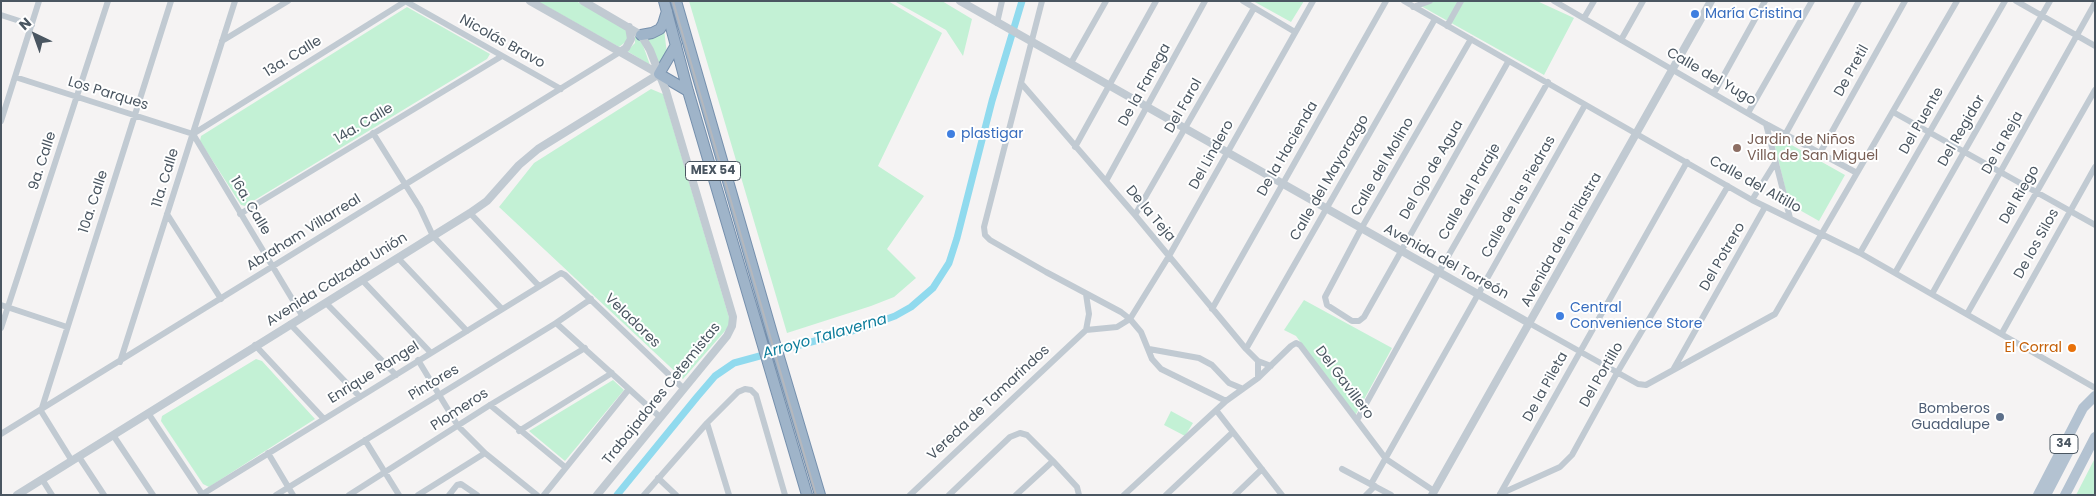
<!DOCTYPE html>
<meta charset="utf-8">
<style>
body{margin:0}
#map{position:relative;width:2096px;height:496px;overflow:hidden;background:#f5f3f3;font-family:Poppins,sans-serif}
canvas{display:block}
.frame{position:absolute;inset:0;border:2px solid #4a5661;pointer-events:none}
.north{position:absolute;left:10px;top:10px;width:50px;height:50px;-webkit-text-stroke:4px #fff;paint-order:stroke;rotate:318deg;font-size:14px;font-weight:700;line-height:20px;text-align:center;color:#4a5661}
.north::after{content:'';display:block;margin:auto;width:18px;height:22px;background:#4a5661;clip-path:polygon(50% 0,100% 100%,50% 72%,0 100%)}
</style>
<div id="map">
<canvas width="2096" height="496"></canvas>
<div class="frame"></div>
<div class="north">N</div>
</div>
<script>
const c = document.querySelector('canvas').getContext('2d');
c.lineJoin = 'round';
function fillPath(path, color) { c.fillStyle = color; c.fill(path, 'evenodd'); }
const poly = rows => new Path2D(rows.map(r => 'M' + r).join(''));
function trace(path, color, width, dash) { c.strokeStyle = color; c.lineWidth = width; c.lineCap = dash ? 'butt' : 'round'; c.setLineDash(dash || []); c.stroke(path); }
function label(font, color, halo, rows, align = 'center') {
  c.font = font + ' Poppins,sans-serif'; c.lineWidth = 4; c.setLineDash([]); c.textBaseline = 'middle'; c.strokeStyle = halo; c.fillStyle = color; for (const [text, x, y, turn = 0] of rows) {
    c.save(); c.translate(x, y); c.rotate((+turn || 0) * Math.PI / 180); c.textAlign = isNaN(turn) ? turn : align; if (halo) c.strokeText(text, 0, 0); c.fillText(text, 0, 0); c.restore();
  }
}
fillPath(poly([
 [537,1,576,1,628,30,628,40,619,47],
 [689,1,888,1,942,33,878,166,924,196,887,249,916,278,894,297,871,306,787,333],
 [894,1,942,1,972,19,963,56,946,30],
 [1253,1,1304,1,1291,22],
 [1436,1,1537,1,1574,18,1544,75,1421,6],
 [407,7,490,54,487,59,245,206,241,205,200,141,201,136],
 [664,29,667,54,659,69,646,38,653,38],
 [635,34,640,37,650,65,627,51,635,43],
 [651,89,663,94,731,324,683,379,499,207,534,163],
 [1772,134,1845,175,1819,221,1789,204],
 [1304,300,1392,348,1355,416,1296,336,1284,330],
 [256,359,262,361,315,419,209,487,203,484,161,421,162,416],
 [613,380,624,390,565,461,529,431],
 [1171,411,1193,423,1185,436,1164,425],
 [2095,458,2095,495,2076,495]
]), '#c3f1d5');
trace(poly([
 [617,495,697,397,715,376,734,363,859,329,895,316,911,307,933,288,949,263,957,238,992,101,1022,1]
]), '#90daee', 7);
const trunk = poly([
 [664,1,688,91,807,495],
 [676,1,773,337,820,495],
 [641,35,652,33,660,29,663,24,667,11],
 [676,45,659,74,688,91]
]);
trace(trunk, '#7690ad', 12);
trace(poly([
 [405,1,561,89],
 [1042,1,984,227,985,235,990,240,1046,272,1121,312,1130,319,1141,332,1152,359,1161,369,1226,401],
 [1243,1,1295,32],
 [1404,1,1752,200,1860,253,2095,388],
 [1554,1,1766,124,1857,173],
 [2016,1,2095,46],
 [1413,7,1430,1],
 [1,15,32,25],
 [1584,18,1594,1],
 [997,23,1002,1],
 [1447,26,1461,1],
 [1471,39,1361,229,1325,297,1327,305,1352,321,1359,321,1364,317,1508,62],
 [1621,40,1643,1],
 [222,41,288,1],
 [1071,63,1106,1],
 [15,77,193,134],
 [1021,83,1135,215,1246,349,1258,361,1271,366],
 [1714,93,1765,1],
 [1893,112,2095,225],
 [1748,113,1812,1],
 [1,121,39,1],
 [1766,124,1790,218],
 [373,133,420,208,433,236,502,309],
 [193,134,406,1],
 [193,134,303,317],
 [1785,135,1859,1],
 [1075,147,1156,1],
 [1820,153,1905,1],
 [1106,181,1205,1],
 [1752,200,1775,163],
 [470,213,539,286],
 [167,214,221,299],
 [240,214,502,56],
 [1135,215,1254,8],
 [1860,253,2005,1],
 [398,258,467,331],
 [1895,273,2050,1],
 [362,280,431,353],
 [1932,294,2095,3],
 [326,303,396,375],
 [1,305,67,327],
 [1212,309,1386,1],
 [1967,314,2095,90],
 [556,323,660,417],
 [1529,323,1638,384,1646,385,1775,314,1957,1],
 [290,324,360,397],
 [1,328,108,1],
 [1086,330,1117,327,1130,319,1169,256,1313,1],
 [2002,333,2095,167],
 [255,345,324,419],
 [1149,349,1199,358,1212,365,1229,383,1241,388],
 [1246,349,1435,19],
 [418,360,458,426,485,453,537,495],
 [1258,361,1258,378],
 [120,362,235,1],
 [1673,370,1765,207],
 [490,405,565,467],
 [1216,410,1282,495],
 [148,413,202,494],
 [1357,420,1439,272,1548,82],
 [707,423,729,495],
 [519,431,612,373],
 [1,434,620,52],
 [113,435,153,495],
 [365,440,399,495],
 [268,453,293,495],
 [79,457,104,495],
 [72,461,41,411,171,1],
 [1342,469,1391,495],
 [658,478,676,495],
 [42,479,52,495],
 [1371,484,1585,105],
 [1500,494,1560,467,1572,455,1617,373,1728,186],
 [1500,494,1687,162],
 [201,495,561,273,565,275,684,389],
 [276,495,556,323,591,299],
 [349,495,490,405,585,348],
 [418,495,485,453],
 [449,495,457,485,461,484,477,495],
 [544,495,629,389],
 [644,495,707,423,738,392,745,389,751,390,756,395,785,495],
 [910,495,1086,330,1089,314,1086,294],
 [949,495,1010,437,1020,433,1027,435,1053,461,1077,487,1079,495],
 [1016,495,1053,461],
 [1124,495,1226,401,1258,378,1291,346,1296,343,1300,345,1386,459,1434,491],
 [1166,495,1233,432],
 [1235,495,1262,469],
 [1366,495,1375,486]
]), '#c1cad2', 6);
trace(poly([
 [530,1,659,74],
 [583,1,641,35,650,50,666,91,733,317,732,326,727,336,597,495],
 [960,1,1529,323],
 [620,52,626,48,631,39,629,27],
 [17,495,470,213,487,201,519,165,538,149,659,74],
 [1432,495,1711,1]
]), '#c1cad2', 8);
trace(poly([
 [2038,495,2083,408,2095,396],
 [2046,495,2071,447],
 [2065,495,2095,437]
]), '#b3c2d1', 10);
trace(trunk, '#9fb4c9', 10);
trace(poly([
 [673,1,816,495]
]), '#b5b8bd', 2);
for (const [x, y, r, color] of [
 [1695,14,5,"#3f7fe0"],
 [951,134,5,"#3f7fe0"],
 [1737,148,5,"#8d6e63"],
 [1560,316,5,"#3f7fe0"],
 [2072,348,5,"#e8710a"],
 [2000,417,5,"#5c6f8a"]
]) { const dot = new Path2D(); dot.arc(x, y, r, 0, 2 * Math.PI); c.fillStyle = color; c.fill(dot); trace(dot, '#fff', 2); }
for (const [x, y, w] of [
 [713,171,55],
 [2064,444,28]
]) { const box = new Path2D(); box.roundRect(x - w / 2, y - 9.5, w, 19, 4); c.fillStyle = '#fff'; c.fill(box); trace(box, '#4a5661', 1); }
label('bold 12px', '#4a5661', null, [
 ["MEX 54",713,171],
 ["34",2064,444]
]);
label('14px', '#366cbe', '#fff', [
 ["María Cristina",1705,14],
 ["plastigar",961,134],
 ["Central",1570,308],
 ["Convenience Store",1570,324]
], 'left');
label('14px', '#4a5661', '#fff', [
 ["Nicolás Bravo",502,42,29],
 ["13a. Calle",293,57,-32],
 ["De Pretil",1852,71,-61],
 ["Calle del Yugo",1711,77,30],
 ["De la Fanega",1145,85,-61],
 ["Los Parques",108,94,17],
 ["Del Farol",1184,106,-60],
 ["Del Puente",1922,121,-60],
 ["14a. Calle",364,124,-31],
 ["Del Regidor",1962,131,-60],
 ["De la Reja",2003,143,-61],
 ["De la Hacienda",1288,149,-60],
 ["Del Lindero",1212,155,-61],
 ["9a. Calle",43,161,-72],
 ["Calle del Molino",1383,167,-60],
 ["Del Ojo de Agua",1432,170,-60],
 ["11a. Calle",166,178,-73],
 ["Calle del Mayorazgo",1330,178,-60],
 ["Calle del Altillo",1755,185,29],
 ["Calle del Paraje",1470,192,-60],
 ["Del Riego",2020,195,-60],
 ["Calle de las Piedras",1519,197,-61],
 ["10a. Calle",94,202,-72],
 ["16a. Calle",250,206,59],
 ["De la Teja",1150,214,50],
 ["Abraham Villarreal",304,233,-32],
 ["Avenida de la Pilastra",1562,240,-61],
 ["De los Silos",2037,244,-61],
 ["Del Potrero",1723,257,-60],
 ["Avenida del Torreón",1446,262,29],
 ["Avenida Calzada Unión",337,280,-32],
 ["Veladores",632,321,44],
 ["Enrique Rangel",374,373,-32],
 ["Del Portillo",1602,375,-60],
 ["Pintores",434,383,-31],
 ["Del Gavillero",1344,383,53],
 ["De la Pileta",1546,387,-61],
 ["Trabajadores Cetemistas",662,394,-51],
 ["Vereda de Tamarindos",989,403,-43],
 ["Plomeros",460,410,-33]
]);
label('14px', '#785e54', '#fff', [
 ["Jardin de Niños",1747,140],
 ["Villa de San Miguel",1747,156]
], 'left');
label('14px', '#c56008', '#fff', [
 ["El Corral",2062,348]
], 'right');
label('14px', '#4e5e75', '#fff', [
 ["Bomberos",1990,409],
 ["Guadalupe",1990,425]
], 'right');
label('italic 15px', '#0c7c9b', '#fff', [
 ["Arroyo Talaverna",825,337,-16]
]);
</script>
